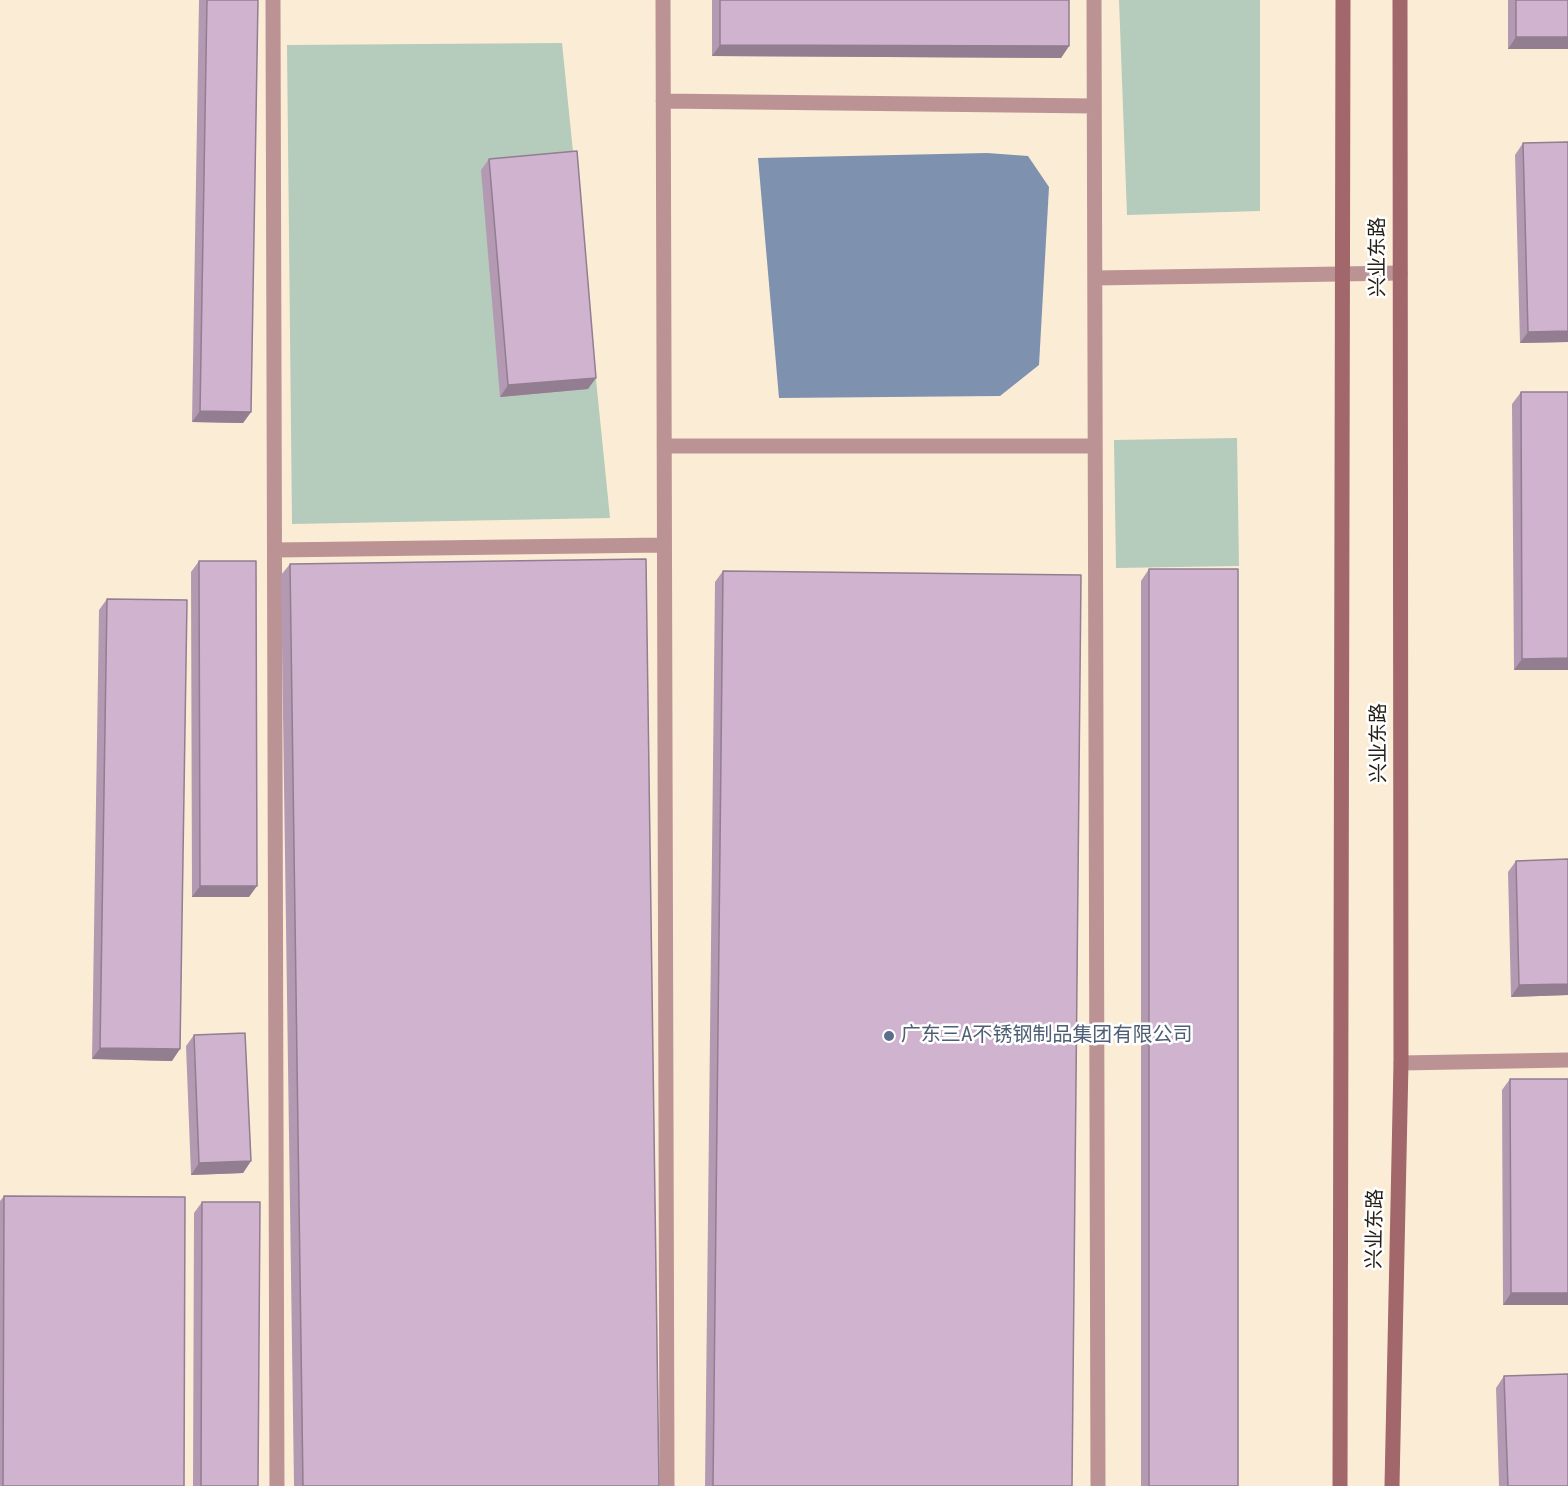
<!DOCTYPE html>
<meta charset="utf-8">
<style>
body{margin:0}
canvas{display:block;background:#fbecd5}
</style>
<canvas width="1568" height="1486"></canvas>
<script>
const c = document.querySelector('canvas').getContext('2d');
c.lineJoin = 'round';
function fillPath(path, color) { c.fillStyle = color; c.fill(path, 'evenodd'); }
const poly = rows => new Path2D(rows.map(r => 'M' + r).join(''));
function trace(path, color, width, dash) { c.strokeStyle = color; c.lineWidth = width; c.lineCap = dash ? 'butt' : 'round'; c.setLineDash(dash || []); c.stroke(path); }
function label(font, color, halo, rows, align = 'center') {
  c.font = font + ' "Roboto Condensed","Noto Sans SC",sans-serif'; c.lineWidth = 5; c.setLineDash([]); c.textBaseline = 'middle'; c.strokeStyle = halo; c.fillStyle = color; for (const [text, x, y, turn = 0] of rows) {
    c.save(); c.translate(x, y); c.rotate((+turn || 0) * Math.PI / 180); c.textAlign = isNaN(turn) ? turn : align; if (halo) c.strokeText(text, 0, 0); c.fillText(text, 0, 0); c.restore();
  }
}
fillPath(poly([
 [1119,0,1260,0,1260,211,1127,215],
 [562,43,610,518,292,524,287,45],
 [1237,438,1239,566,1116,568,1114,440]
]), '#b5cbbc');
fillPath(poly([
 [987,153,1028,156,1049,187,1039,365,1000,396,779,398,758,158]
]), '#7e92af');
trace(poly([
 [273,0,277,1486],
 [663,0,667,1486],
 [1094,0,1098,1486],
 [663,101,1094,106],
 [1095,278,1400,273],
 [664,446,1095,446],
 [275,550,664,545],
 [1401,1063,1568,1060]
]), '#bc9395', 15);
trace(poly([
 [1340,1486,1343,0],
 [1392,1486,1401,1063,1400,0]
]), '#a1676b', 15);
fillPath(poly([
 [199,0,258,0,251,412,243,423,192,422],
 [712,0,1069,0,1069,46,1061,58,712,56],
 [1508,0,1568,0,1568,49,1508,49],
 [1568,142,1568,342,1520,343,1515,155,1523,143],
 [489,159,588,389,500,397,481,170],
 [1521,392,1568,392,1568,670,1514,670,1512,404],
 [199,561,249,897,192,897,191,572],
 [290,564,659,1486,294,1486,281,575],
 [1149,569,1238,1486,1141,1486,1141,581],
 [723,571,1072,1486,705,1486,715,582],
 [107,599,172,1061,92,1059,99,610],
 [1516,861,1568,995,1511,997,1508,872],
 [194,1035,251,1161,243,1173,191,1175,186,1046],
 [1510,1079,1568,1305,1503,1305,1502,1090],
 [4,1196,184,1486,0,1486,0,1201],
 [202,1202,258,1486,193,1486,194,1213],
 [1504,1376,1568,1486,1499,1486,1496,1388]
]), '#b39ab2');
fillPath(poly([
 [1516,37,1568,37,1568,49,1508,49],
 [720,45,1069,46,1061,58,712,56],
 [1568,331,1568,342,1520,343,1528,332],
 [596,378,588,389,500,397,508,385],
 [200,411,251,412,243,423,192,422],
 [1568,658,1568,670,1514,670,1522,659],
 [200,886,257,886,249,897,192,897],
 [1568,984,1568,995,1511,997,1519,985],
 [100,1048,180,1049,172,1061,92,1059],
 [251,1161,243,1173,191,1175,199,1163],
 [1511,1293,1568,1293,1568,1305,1503,1305]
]), '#927d91');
const building = poly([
 [207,0,258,0,251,412,200,411,207,0],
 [720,0,1069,0,1069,46,720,45,720,0],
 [1516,0,1568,0,1568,37,1516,37,1516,0],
 [1568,142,1568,331,1528,332,1523,143,1568,142],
 [577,151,596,378,508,385,489,159,577,151],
 [1521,392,1568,392,1568,658,1522,659,1521,392],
 [646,559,659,1486,303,1486,290,564,646,559],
 [199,561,256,561,257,886,200,886,199,561],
 [1149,569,1238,569,1238,1486,1149,1486,1149,569],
 [723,571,1081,575,1072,1486,713,1486,723,571],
 [107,599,187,600,180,1049,100,1048,107,599],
 [1568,859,1568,984,1519,985,1516,861,1568,859],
 [245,1033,251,1161,199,1163,194,1035,245,1033],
 [1510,1079,1568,1079,1568,1293,1511,1293,1510,1079],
 [4,1196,185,1197,184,1486,3,1486,4,1196],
 [202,1202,260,1202,258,1486,201,1486,202,1202],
 [1568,1374,1568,1486,1508,1486,1504,1376,1568,1374]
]);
fillPath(building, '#d0b3cf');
trace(building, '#927d91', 1.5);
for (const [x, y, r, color] of [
 [889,1036,6,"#5c6f8a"]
]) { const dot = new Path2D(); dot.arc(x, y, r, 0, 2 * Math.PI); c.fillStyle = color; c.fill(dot); trace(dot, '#fff', 2); }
label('20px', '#262118', '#fff', [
 ["兴业东路",1379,257,-90],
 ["兴业东路",1380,743,-90],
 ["兴业东路",1376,1229,-89]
]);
label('20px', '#4e5e75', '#fff', [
 ["广东三A不锈钢制品集团有限公司",901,1036]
], 'left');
</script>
